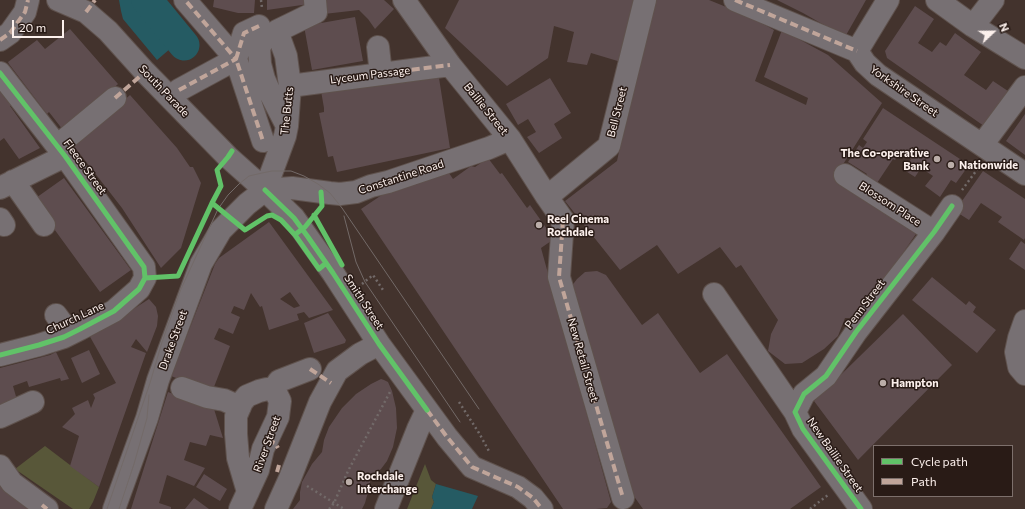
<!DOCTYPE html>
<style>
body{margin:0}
#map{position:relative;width:1025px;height:509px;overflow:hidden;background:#43332d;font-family:Commissioner,sans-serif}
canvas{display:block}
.legend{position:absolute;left:873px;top:445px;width:140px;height:52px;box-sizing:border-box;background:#291b16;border:1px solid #7d706c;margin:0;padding:5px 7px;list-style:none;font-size:12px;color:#fcf0ec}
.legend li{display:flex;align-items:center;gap:8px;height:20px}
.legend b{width:20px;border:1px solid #7d706c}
.north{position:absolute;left:973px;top:12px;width:40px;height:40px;-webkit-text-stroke:3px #291b16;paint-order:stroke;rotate:68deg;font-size:11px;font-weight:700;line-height:16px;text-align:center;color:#fcf0ec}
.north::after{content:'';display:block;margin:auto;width:14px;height:18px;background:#fcf0ec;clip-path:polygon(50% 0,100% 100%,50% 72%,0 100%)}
.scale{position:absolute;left:12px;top:20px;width:52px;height:18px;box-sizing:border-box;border:2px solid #fcf0ec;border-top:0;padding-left:5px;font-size:12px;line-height:14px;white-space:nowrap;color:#fcf0ec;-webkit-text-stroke:3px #291b16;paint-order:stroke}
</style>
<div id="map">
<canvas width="1025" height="509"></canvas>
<ul class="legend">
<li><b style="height:5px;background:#61c268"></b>Cycle path</li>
<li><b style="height:5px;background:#c0a59a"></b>Path</li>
</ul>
<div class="north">N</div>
<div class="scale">20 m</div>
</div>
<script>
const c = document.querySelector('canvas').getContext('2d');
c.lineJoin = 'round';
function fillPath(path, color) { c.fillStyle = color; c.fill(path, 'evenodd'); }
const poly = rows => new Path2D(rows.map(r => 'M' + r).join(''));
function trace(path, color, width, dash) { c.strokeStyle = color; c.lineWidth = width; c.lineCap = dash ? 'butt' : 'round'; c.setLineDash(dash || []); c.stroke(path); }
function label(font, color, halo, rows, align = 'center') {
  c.font = font + ' Commissioner,sans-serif'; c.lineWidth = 3; c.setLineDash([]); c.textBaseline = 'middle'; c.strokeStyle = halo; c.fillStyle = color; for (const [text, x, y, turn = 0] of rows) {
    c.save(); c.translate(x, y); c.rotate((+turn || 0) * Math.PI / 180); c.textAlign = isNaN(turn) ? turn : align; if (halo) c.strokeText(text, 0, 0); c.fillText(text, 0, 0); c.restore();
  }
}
fillPath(poly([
 [45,446,99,487,93,502,89,509,73,509,15,469],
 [425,464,431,480,436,484,432,497,434,502,431,509,407,509]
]), '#585739');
fillPath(poly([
 [119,0,163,0,191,31,157,60,123,19,121,11],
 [436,484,478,496,472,509,431,509,434,502,432,497]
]), '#255b63');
trace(poly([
 [147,0,184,45]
]), '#255b63', 31);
fillPath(poly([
 [214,0,255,0,254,13,238,13,213,7],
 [267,0,309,0,309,4,267,10],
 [321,0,384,0,394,9,375,29,368,19,359,10,324,14],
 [459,0,639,0,621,62,591,53,587,65,567,62,574,32,554,26,548,58,507,86,445,28],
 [651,0,709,0,751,17,774,30,755,81,806,105,808,98,764,77,782,30,828,55,882,103,835,177,918,231,881,285,866,299,870,306,852,318,845,318,838,336,824,349,802,363,785,364,768,351,771,334,778,320,741,265,736,268,720,247,678,274,657,245,620,270,565,201,617,161],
 [777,0,866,0,845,37,803,13],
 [915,6,934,19,918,43,932,52,940,42,946,46,955,33,981,52,964,75,986,90,993,81,1008,91,984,126,887,58,885,51],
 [355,17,363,61,312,70,304,26],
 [70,29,118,84,88,113,63,130,49,112,47,114,9,64,8,62,37,40,45,49],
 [439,78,450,148,337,172,333,156,328,157,319,113,324,112,324,108,321,91],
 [550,78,571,113,554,124,562,138,539,153,527,137,536,132,528,119,518,125,506,104],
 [0,85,13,103,10,106,40,148,19,159,4,138,0,141],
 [130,95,177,148,190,167,193,167,201,183,181,248,161,268,122,208,73,145],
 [883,108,969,165,956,183,951,180,940,197,925,186,933,176,921,168,915,177,904,170,911,159,901,152,895,160,893,159,875,186,864,179,867,174,848,162,859,145,863,148,867,142,863,139],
 [1025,114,1025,155,1006,141],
 [488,158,500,174,502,173,527,208,530,205,554,239,541,248,611,502,607,508,596,509,563,509,361,209,410,176,416,185,430,175,445,167,453,179,471,166,475,167],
 [983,171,1025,199,1025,238,1024,240,998,222,1002,217,981,203,969,220,955,211],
 [64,178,131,270,100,292,33,200],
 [269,222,333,310,309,318,304,312,297,314,299,320,269,330,262,306,260,307,251,293,244,310,234,306,231,313,240,317,233,334,219,328,214,339,230,346,212,392,171,376,215,264,219,258],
 [290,292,300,306,294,308,280,299],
 [1021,241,1025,244,1025,270,1009,259],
 [597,271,606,275,642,325,658,313,700,373,727,354,821,487,790,509,643,509,633,495,571,287,577,279,585,272],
 [932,277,966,305,969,301,976,307,973,312,996,330,977,353,912,300],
 [149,299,156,307,158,316,157,326,147,352,136,339,131,347,146,353,99,487,70,466,79,436,62,427,75,414,72,408,88,400,91,408,95,398,93,394,116,383,89,335,118,319],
 [328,313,346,340,345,343,314,353,304,323],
 [903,314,952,365,858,460,814,401],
 [89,350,100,374,82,383,71,358],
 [56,352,69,379,61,381,60,378,29,387,27,381,13,386,17,400,0,412,0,368,50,355],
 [381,379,384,380,388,382,392,391,396,408,397,428,393,447,387,461,381,469,370,478,370,485,365,503,362,509,293,509,300,500,300,492,302,482,312,464,322,452,324,440,329,427,342,408,356,394,371,384],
 [168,392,214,409,223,438,210,435,206,446,190,442,184,460,205,468,194,486,167,475,159,503,171,507,171,509,131,509],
 [204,474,227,489,220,501,196,487],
 [0,486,28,509,0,509],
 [194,498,209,509,185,509]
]), '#5e4d4f');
const minor = poly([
 [58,0,86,12,108,31,145,72,228,157,265,190,294,218,333,273,379,344,447,437,472,467,518,487,533,498,542,509],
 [404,0,450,65,510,139,547,197,563,220,559,277,623,498],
 [735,0,857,51,865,63,878,75,1025,174],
 [937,0,973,26,1025,58],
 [259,26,244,33,236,59,263,141],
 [973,26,993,0],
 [0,40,10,33,25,12,28,0],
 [857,51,888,0],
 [0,73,65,156,144,267,145,278,139,289,114,311,80,329,64,337,39,345,0,355],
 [376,74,379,70,380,65,378,47],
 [290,86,450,65],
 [179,90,236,59,185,0],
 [287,126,271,95,264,79,260,64,259,48,263,40,277,31,316,12,315,0],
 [982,145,1025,87],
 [57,146,115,98],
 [845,175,934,232],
 [13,181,44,225],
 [0,188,65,156],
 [265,190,292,188,330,193,340,194,356,192,371,186,388,182,489,148,510,139],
 [265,190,285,136,287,126,290,86,286,56,277,31],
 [547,197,609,146,645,0],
 [0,219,4,225],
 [714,294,795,412,803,429,861,509],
 [56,315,70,334],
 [1025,321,1019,338,1016,352,1019,367,1025,374],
 [182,388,207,397,224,400,240,407],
 [273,390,279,381,310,369],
 [795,412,804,394,826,376,856,332,934,232,952,206],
 [0,417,33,402],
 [0,466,12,483,47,509],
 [114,509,147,418,158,380,201,264,221,230,247,204,265,190],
 [240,509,258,470,263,449,278,417,280,401,277,395,273,390,267,389,259,391,247,396,242,402,236,416,236,434,238,458,248,492],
 [276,509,290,478,320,402,337,371,360,354,379,344],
 [386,509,418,429,427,410]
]);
trace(minor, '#5f524d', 24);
trace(poly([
 [261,0,262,8],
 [962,190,979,167],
 [362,284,373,275,383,290],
 [459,402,479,433,490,453],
 [307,486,344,509],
 [329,509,334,503,348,471,390,392],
 [810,509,828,495]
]), '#726a69', 2.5, [2, 3]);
trace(minor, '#777073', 22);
trace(poly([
 [344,216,356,262,365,282,460,422],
 [107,509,150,383,162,342,181,289,218,209,228,195,239,184,249,176,262,173,272,171,291,171,304,176,318,184,330,193,342,208,479,409],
 [119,509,134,464,147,418,149,395]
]), '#736a68', 1);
trace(poly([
 [735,0,857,51],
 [86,12,95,0],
 [259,26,244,33,236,59,263,141],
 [0,40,10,33,25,12,28,0],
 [376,74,450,65],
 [179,90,236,59,185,0],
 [115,98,145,72],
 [563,220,559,277,623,498],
 [310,369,331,383],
 [427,410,447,437,472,467,518,487,533,498,542,509],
 [267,440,275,443,278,448],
 [277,472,279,465],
 [42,505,47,509]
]), '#c0a59a', 4, [8, 4]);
trace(poly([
 [0,73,65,156,144,267,145,278],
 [265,190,294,218,308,237,333,273,379,344,427,410],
 [212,203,245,230,267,216,272,215,281,220,295,235,319,269,326,263],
 [314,215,342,265],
 [297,233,305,227,322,206,321,192],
 [145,278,178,276,212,203,221,186,217,170,228,157,232,151],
 [0,355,39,345,64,337,80,329,114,311,139,289,145,278],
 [861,509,803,429,795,412,804,394,826,376,856,332,934,232,952,206]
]), '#61c268', 5);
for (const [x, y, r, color] of [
 [937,159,4,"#bbaea9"],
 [951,165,4,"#bbaea9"],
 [539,225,4,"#bbaea9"],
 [883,383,4,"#bbaea9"],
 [349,482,4,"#bbaea9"]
]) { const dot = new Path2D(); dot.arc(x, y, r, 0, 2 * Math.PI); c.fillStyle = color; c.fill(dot); trace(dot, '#291b16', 1.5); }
label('11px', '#fcf0ec', '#291b16', [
 ["Lyceum Passage",370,75,-7],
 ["South Parade",164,91,46],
 ["Yorkshire Street",904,91,35],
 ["Baillie Street",486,109,51],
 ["The Butts",287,111,-84],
 ["Bell Street",617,112,-76],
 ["Fleece Street",85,167,54],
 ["Constantine Road",401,177,-18],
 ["Blossom Place",890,204,33],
 ["Smith Street",364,302,57],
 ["Penn Street",865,304,-53],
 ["Church Lane",75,318,-25],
 ["Drake Street",173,340,-70],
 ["New Retail Street",583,360,74],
 ["River Street",267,444,-70],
 ["New Baillie Street",835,455,55]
]);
label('bold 11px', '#fcf0ec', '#291b16', [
 ["The Co-operative",929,153,"right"],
 ["Bank",929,166,"right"],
 ["Nationwide",959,165],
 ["Reel Cinema",547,219],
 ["Rochdale",547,232],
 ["Hampton",891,383],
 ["Rochdale",357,476],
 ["Interchange",357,489]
], 'left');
</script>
